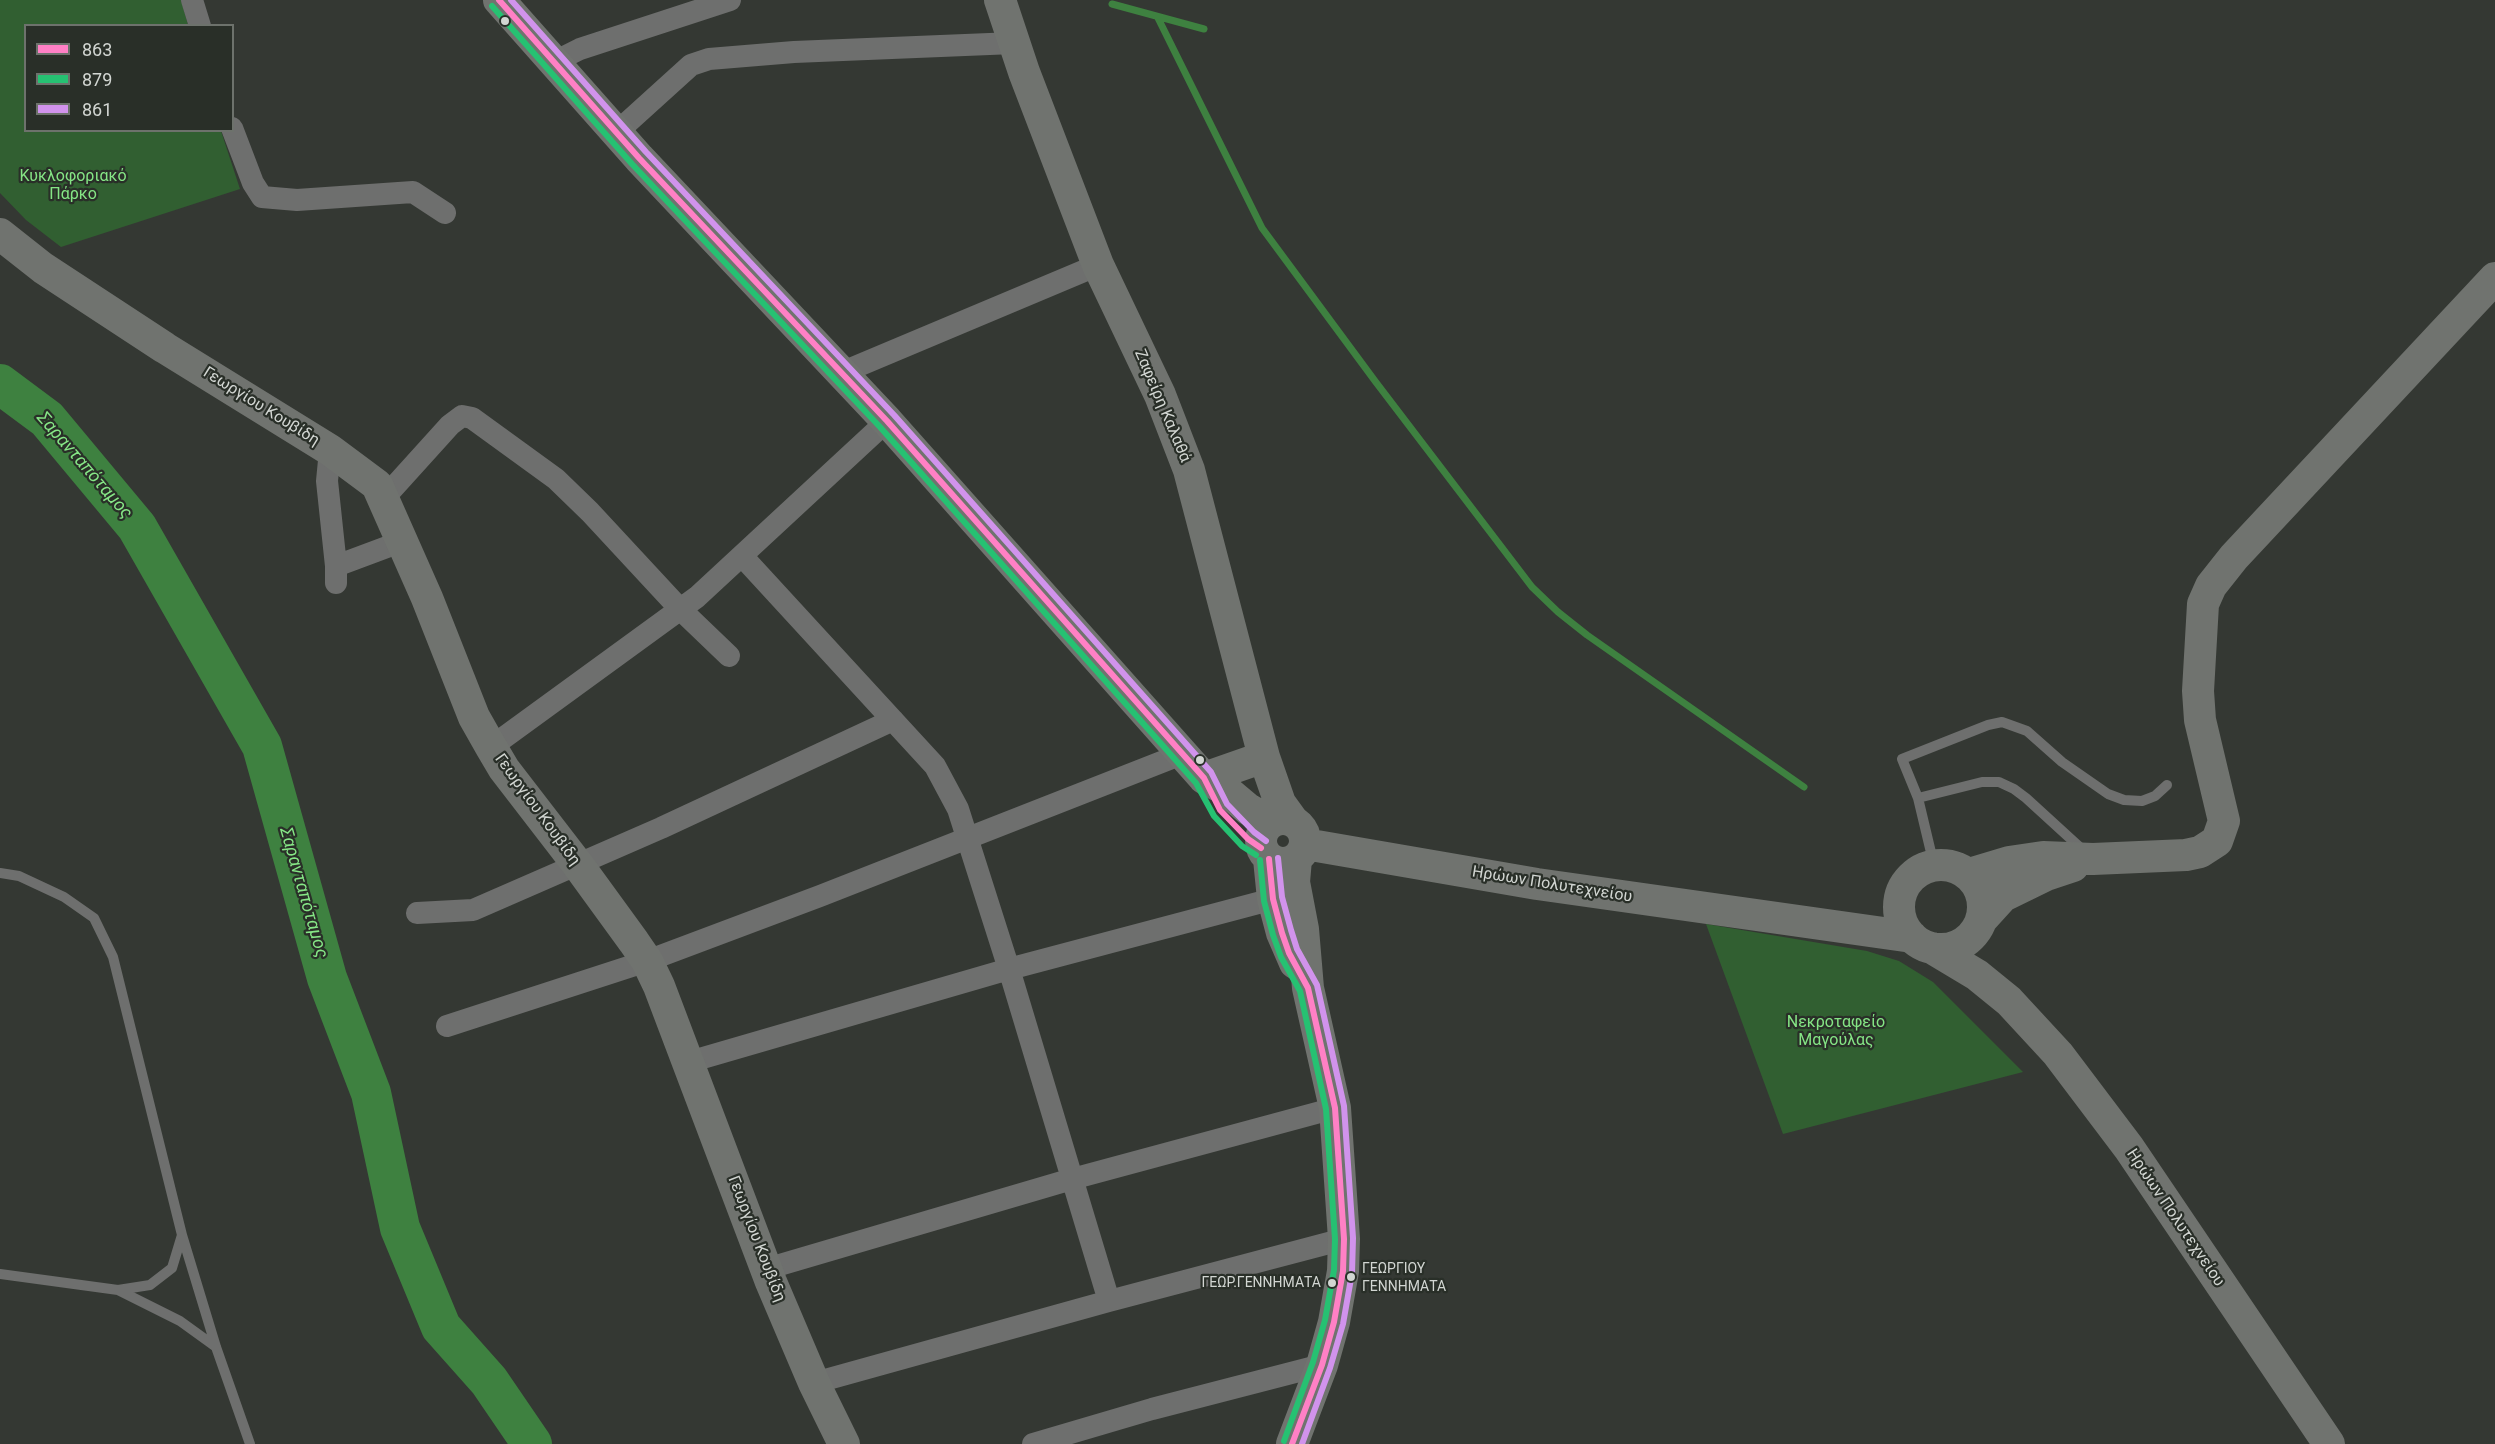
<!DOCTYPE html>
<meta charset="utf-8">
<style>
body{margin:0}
#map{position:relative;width:2495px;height:1444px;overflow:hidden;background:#343833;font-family:Roboto,sans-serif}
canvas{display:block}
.legend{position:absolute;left:24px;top:24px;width:210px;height:108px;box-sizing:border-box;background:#292f28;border:2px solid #6d726c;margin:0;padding:8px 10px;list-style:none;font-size:18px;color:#d2d6d2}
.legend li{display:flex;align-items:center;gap:12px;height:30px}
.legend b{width:30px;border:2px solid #6d726c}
</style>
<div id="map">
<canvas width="2495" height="1444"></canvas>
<ul class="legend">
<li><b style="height:8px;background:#ff80c5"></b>863</li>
<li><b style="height:8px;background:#26c172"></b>879</li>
<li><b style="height:8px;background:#d193ec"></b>861</li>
</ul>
</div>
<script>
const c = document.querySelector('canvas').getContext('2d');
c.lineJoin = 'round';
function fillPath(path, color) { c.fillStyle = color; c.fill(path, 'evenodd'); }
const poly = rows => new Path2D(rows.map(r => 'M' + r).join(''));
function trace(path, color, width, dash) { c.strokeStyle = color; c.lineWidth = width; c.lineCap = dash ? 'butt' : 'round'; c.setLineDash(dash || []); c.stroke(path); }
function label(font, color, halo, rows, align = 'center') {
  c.font = font + ' Roboto,sans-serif'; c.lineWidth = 4.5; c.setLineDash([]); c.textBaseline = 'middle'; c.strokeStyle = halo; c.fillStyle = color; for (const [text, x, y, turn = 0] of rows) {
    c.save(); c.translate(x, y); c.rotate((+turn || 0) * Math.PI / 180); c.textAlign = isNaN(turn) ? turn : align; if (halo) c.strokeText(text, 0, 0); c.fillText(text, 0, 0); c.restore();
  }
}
fillPath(poly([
 [0,0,181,0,188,25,26,26,26,130,221,131,240,189,61,247,26,220,0,193],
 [1706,924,1867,951,1899,961,1933,982,2023,1072,1783,1134]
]), '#315f31');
trace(poly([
 [1112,4,1204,29],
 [1158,18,1262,228,1375,381,1532,587,1558,612,1587,635,1804,787]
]), '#3e8140', 7);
trace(poly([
 [0,384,47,419,137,527,262,746,327,978,371,1093,400,1228,441,1327,489,1381,532,1444]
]), '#3e8140', 40);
trace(poly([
 [1918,798,1982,782,1999,782,2014,789,2026,798,2084,851],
 [1934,865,1918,798,1902,759,1988,725,2002,722,2027,731,2062,762,2108,794,2124,800,2142,801,2155,796,2167,785],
 [0,873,19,876,64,897,94,918,113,957,182,1235,216,1347,250,1444],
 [0,1274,118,1290,180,1321,216,1347],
 [118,1290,150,1285,172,1268,182,1235]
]), '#6e6f6e', 10);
trace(poly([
 [192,0,200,26],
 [554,62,580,49,730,0],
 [232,128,253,183,262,197,297,200,413,192,445,213],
 [617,132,691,65,709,59,794,52,1014,43],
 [841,373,1098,265],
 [330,450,327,481,336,566,336,583],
 [384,498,450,425,462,416,472,418,556,479,590,512,680,609,729,656],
 [742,556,935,766,958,809,1009,969,1109,1301],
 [336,566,403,541],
 [491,747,697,597,887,421],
 [417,913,473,910,661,828,893,720],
 [447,1026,647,961,820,896,1182,754],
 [689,1062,1009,969,1273,899],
 [766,1269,1072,1179,1335,1108],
 [814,1383,1109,1301,1344,1239],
 [1033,1444,1152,1409,1322,1365]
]), '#6e6f6e', 22);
trace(poly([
 [499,0,639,158,887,421,1204,778,1223,788,1248,809,1271,822],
 [1000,0,1024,72,1098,265,1160,395,1189,470,1264,757,1280,803,1293,821],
 [0,234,43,268,165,348,330,450,377,485,427,598,474,717,491,747,504,769,578,865,634,942,647,961,659,986,771,1282,814,1383,844,1444],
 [1204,778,1264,757],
 '1261 841a22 22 0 1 1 44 0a22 22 0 1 1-44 0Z',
 [1305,844,1537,884,1912,937],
 [1269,859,1273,899,1282,933,1295,963],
 '1899 907a42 42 0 1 1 84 0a42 42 0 1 1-84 0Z',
 [1969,874,2009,862,2043,857,2093,859,2186,855,2200,852,2217,841,2224,821,2200,720,2198,691,2203,604,2211,586,2234,557,2495,278],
 [1983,918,2003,896,2046,875,2073,866],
 [1932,948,1977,975,2009,1001,2058,1054,2129,1148,2329,1444],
 [1292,1444,1322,1365,1334,1322,1343,1271,1344,1239,1335,1108,1308,988,1303,929,1294,882,1296,859]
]), '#70736f', 32);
trace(poly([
 [499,0,639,158,887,421,1204,778,1220,810,1248,839,1261,848],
 [1269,859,1273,899,1282,933,1289,953,1308,988,1335,1108,1344,1239,1343,1271,1334,1322,1322,1365,1292,1444]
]), '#ff80c5', 6);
trace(poly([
 [492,6,632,164,880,427,1196,783,1214,816,1242,846,1256,855],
 [1260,860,1264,901,1273,935,1281,957,1300,991,1326,1109,1335,1239,1334,1270,1325,1320,1313,1362,1284,1441]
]), '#26c172', 6);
trace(poly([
 [511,0,646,152,894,415,1211,772,1227,804,1254,832,1266,841],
 [1278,858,1282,897,1291,930,1297,949,1317,985,1344,1106,1353,1238,1352,1273,1343,1324,1330,1368,1302,1444]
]), '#d193ec', 6);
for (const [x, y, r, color] of [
 [505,21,5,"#d2d6d2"],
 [1200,760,5,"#d2d6d2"],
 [1351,1277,5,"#d2d6d2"],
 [1332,1283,5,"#d2d6d2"]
]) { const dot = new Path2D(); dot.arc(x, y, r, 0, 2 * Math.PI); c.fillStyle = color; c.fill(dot); trace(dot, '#292f28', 2); }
label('14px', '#d2d6d2', '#292f28', [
 ["ΓΕΩΡΓΙΟΥ",1362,1269],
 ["ΓΕΝΝΗΜΑΤΑ",1362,1287],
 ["ΓΕΩΡ.ΓΕΝΝΗΜΑΤΑ",1321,1283,"right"]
], 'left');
label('16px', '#85e585', '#292f28', [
 ["Κυκλοφοριακό",73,177],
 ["Πάρκο",73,195],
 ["Νεκροταφείο",1836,1023],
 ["Μαγούλας",1836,1041]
]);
label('16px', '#d2d6d2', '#292f28', [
 ["Ζαφείρη Καλαθά",1162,406,67],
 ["Γεωργίου Κουβίδη",261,407,32],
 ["Γεωργίου Κουβίδη",537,810,54],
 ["Ηρώων Πολυτεχνείου",1552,885,9],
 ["Ηρώων Πολυτεχνείου",2175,1218,56],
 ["Γεωργίου Κουβίδη",756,1239,69]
]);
label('italic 18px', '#86e686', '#292f28', [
 ["Σαρανταπόταμος",84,466,49],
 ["Σαρανταπόταμος",303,893,74]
]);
</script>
